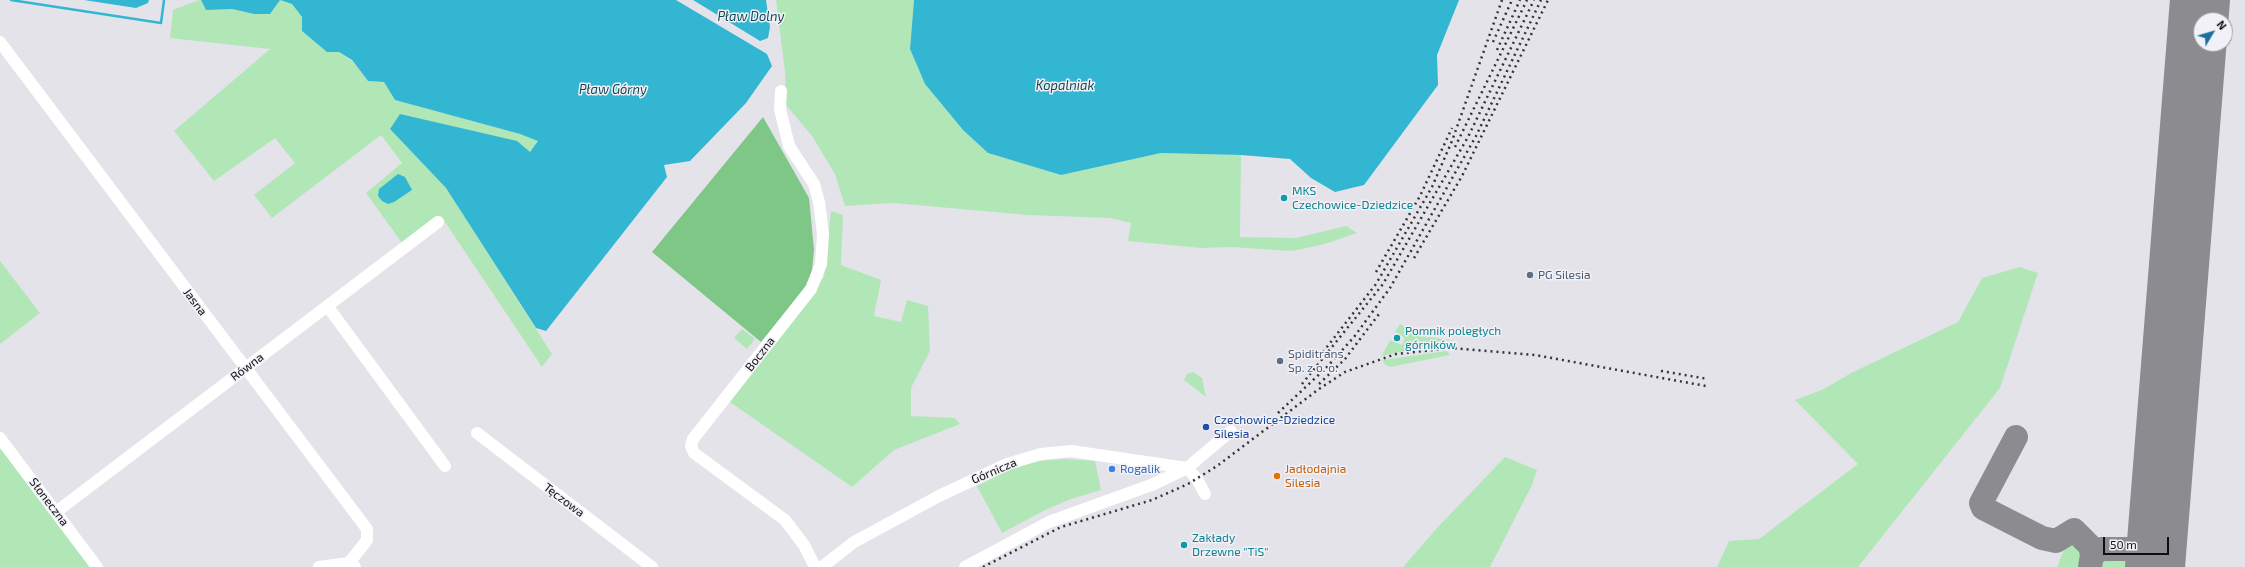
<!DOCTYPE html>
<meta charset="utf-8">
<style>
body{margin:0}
#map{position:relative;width:2245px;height:567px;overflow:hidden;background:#e4e3ea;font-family:"Exo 2",sans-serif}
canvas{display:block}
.north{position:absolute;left:2193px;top:12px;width:40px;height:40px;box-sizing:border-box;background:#f1f1f7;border:1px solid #97979b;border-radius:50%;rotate:52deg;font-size:11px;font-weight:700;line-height:16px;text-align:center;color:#0f0f11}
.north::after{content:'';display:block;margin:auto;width:14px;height:18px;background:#1d6fa0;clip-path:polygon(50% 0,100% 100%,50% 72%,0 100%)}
.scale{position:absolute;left:2103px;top:537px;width:66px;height:18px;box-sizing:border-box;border:2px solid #0f0f11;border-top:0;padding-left:5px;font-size:12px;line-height:14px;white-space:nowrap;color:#0f0f11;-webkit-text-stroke:3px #f1f1f7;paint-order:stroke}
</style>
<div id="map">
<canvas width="2245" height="567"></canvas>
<div class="north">N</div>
<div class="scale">50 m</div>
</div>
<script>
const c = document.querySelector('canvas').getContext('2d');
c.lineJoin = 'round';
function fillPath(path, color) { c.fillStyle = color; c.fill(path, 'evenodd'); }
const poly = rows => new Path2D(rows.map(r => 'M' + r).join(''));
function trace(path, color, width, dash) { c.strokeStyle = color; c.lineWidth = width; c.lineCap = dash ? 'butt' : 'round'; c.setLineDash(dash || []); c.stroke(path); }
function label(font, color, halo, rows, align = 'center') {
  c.font = font + ' "Exo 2",sans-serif'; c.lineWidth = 3; c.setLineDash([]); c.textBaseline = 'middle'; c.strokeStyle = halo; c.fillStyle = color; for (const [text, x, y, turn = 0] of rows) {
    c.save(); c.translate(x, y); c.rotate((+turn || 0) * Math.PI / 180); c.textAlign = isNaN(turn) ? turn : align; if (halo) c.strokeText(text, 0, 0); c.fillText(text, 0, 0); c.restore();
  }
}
fillPath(poly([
 [199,0,201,0,206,10,232,9,254,14,280,0,292,4,302,17,339,52,352,61,368,81,384,82,395,100,520,134,539,141,530,152,390,129,446,188,552,354,542,367,441,216,402,243,366,193,402,163,381,135,272,218,254,195,295,163,275,138,214,181,174,131,270,49,170,38,173,10],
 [776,0,914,0,910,49,925,84,963,130,988,153,1061,175,1161,153,1241,155,1240,237,1296,238,1346,226,1357,233,1325,244,1292,251,1231,247,1201,248,1128,241,1131,223,1110,218,1028,215,893,203,845,206,835,174,812,136,786,105,785,72],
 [831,211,843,215,841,265,881,280,874,316,901,322,907,300,928,306,930,351,911,388,911,416,955,418,960,424,894,450,852,487,730,402,824,277],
 [0,261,40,313,0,344],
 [2020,267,2038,273,2000,388,1858,567,1717,567,1729,541,1759,539,1858,464,1795,400,1824,389,1851,373,1958,322,1982,278],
 [1400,324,1420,336,1451,340,1382,356,1390,340,1402,345,1405,338,1395,332],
 [742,329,755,339,747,349,734,338],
 [1447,351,1450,355,1390,367,1384,364,1383,360],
 [1193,372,1202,378,1206,397,1184,380,1187,374],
 [0,447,91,567,0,567],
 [1505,457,1537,470,1532,485,1490,567,1405,567,1404,566,1438,527],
 [1066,459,1095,461,1101,490,1071,499,1045,510,1002,533,977,486,1009,470,1039,461],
 [2069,537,2080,541,2085,550,2085,567,2057,567],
 [2104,556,2129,557,2128,567,2094,567,2099,557]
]), '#b1e7b7');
fillPath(poly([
 [763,117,809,198,814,250,811,280,761,342,652,252]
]), '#7ec787');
fillPath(poly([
 [84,0,149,0,148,3,136,8],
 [201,0,676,0,767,54,772,66,746,103,690,161,664,165,667,177,546,331,536,328,446,188,390,129,400,114,517,141,530,152,538,141,520,134,395,100,384,82,368,81,352,60,339,52,327,52,302,31,302,17,292,4,280,0,270,14,254,14,232,9,206,10],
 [693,0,766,0,770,27,768,38,760,41],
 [914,0,1459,0,1437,55,1438,85,1364,185,1335,192,1311,178,1290,159,1241,155,1161,153,1061,175,988,153,963,130,925,84,910,49],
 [398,174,405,177,412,190,394,202,388,204,382,201,378,196,379,189]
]), '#32b6d2');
trace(poly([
 [11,0,161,23,164,0]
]), '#32b6d2', 2.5);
trace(poly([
 [2016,437,1981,503,1983,508,2042,538,2056,541,2074,530,2090,546,2092,555],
 [2090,567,2092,555,2101,549,2156,549]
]), '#8c8c90', 24);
trace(poly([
 [2155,567,2200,0]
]), '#8c8c90', 60);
trace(poly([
 [0,42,367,529,367,540,349,563],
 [781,91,780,109,789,146,814,184,819,202,823,234,821,264,811,289,693,439,691,446,694,453,785,520,804,545,815,567],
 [328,307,445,466],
 [477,433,652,567],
 [0,438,97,567],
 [1187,468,1197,479,1205,494],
 [56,512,438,222],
 [319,567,349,563,355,567],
 [822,567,854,542,939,496,1007,464,1041,454,1071,451,1187,468],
 [965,567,1049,522,1154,484,1187,468,1231,431]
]), '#fff', 12);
trace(poly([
 [1493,42,1512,0],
 [1497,50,1520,0],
 [1455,147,1527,0],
 [1414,258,1462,176,1548,0],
 [1376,272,1420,196,1452,128],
 [1323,352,1376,284,1432,187,1452,141,1502,0],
 [1661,371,1708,379],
 [1302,384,1383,284,1468,137,1534,0],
 [1319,384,1345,359,1379,314],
 [1278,413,1327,367,1354,337,1390,288,1476,136,1541,0],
 [983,567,1061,527,1152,500,1188,484,1217,466,1319,389,1345,372,1396,354,1452,348,1535,355,1706,386]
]), '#343437', 2.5, [2, 4]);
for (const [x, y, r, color] of [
 [1284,198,4,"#0f9aa8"],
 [1530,275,4,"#5c6f8a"],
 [1397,338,4,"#0f9aa8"],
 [1280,361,4,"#5c6f8a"],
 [1206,427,4,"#1a4fb4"],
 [1112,469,4,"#3f7fe0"],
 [1277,476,4,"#e8710a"],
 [1184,545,4,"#0f9aa8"]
]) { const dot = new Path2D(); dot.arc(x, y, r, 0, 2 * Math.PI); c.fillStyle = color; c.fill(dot); trace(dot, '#f1f1f7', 1.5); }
label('12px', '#0d838f', '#f1f1f7', [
 ["MKS",1292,191],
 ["Czechowice-Dziedzice",1292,205],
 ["Pomnik poległych",1405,331],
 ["górników",1405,345],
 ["Zakłady",1192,538],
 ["Drzewne \"TiS\"",1192,552]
], 'left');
label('12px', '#4e5e75', '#f1f1f7', [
 ["PG Silesia",1538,275],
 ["Spiditrans",1288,354],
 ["Sp. z o. o.",1288,368]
], 'left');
label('12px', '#0f0f11', '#f1f1f7', [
 ["Jasna",195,302,53],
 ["Boczna",760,354,-52],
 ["Równa",247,367,-37],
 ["Górnicza",994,471,-23],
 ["Tęczowa",564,500,37],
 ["Słoneczna",49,502,53]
]);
label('12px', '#164399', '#f1f1f7', [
 ["Czechowice-Dziedzice",1214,420],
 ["Silesia",1214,434]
], 'left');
label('12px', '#366cbe', '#f1f1f7', [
 ["Rogalik",1120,469]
], 'left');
label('12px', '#c56008', '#f1f1f7', [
 ["Jadłodajnia",1285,469],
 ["Silesia",1285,483]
], 'left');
label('italic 13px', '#114854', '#f1f1f7', [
 ["Pław Dolny",751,17],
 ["Kopalniak",1065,86],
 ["Pław Górny",613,90]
]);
</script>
